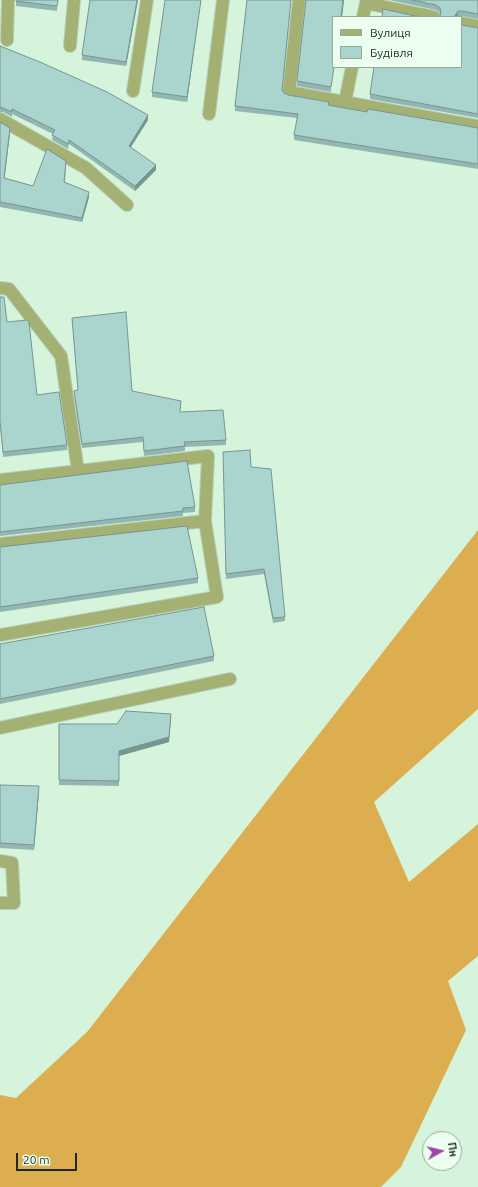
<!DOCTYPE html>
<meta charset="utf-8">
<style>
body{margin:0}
#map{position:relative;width:478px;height:1187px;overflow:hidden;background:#d5f4db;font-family:Ubuntu,sans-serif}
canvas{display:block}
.legend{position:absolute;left:332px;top:16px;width:130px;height:52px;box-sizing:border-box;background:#ebfeef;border:1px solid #99aa9d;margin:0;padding:5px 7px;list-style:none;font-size:12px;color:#1f2b22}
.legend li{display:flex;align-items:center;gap:8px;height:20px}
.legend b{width:20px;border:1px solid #99aa9d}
.north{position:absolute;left:422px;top:1131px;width:40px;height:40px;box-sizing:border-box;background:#ebfeef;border:1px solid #99aa9d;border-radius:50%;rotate:82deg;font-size:11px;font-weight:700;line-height:16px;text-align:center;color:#1f2b22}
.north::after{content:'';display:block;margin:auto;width:14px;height:18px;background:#a143ac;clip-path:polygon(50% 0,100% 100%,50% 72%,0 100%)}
.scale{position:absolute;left:16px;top:1153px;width:61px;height:18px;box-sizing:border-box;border:2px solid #1f2b22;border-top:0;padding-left:5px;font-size:12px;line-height:14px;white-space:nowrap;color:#1f2b22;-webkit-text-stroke:3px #ebfeef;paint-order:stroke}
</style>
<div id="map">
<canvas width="478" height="1187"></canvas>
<ul class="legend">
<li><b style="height:5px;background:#a5b073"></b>Вулиця</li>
<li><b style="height:11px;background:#aad5cf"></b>Будівля</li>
</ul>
<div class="north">Пн</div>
<div class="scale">20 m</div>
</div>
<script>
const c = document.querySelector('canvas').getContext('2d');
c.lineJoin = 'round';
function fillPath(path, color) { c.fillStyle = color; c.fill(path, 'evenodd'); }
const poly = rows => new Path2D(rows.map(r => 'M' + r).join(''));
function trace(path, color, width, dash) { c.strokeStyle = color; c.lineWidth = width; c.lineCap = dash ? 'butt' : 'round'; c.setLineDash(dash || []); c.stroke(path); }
fillPath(poly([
 [478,530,478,709,374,802,409,882,478,824,478,956,448,981,466,1030,401,1167,381,1187,0,1187,0,1095,16,1098,87,1032]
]), '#ddae50');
const minor = poly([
 [299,0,289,92,478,126],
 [363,17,366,3,434,17],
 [461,23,478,26],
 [7,40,8,0],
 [70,46,74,0],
 [133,91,147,0],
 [345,102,352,67],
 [209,114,223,0],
 [0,119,86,168,127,205],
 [0,288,9,289,61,356,78,471],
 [0,480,208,456,205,521],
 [0,544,205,521,217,597,0,635],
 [0,728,230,679],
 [0,861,12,863,14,903,0,903]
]);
trace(minor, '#b4d0ba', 14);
trace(minor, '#a5b073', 12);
fillPath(poly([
 [16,0,58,0,57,11,16,6],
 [138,0,126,66,82,60,82,55],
 [201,0,187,102,152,97,152,92],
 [247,0,291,0,282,90,284,93,288,95,329,105,367,112,478,128,478,169,294,140,294,135,297,118,235,111,235,106],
 [306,0,344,0,342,17,333,17,331,92,297,86],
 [389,0,478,0,478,19,462,16,458,16,457,17,440,17,440,14,439,12,436,10],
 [478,28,478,118,370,99,370,94,477,29],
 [0,46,148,120,131,147,156,170,135,191,69,144,68,149,52,140,53,134,12,114,12,117,3,112,0,112],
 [0,122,10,133,4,178,33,186,66,166,65,183,89,197,82,222,11,209,0,207],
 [0,297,7,322,37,395,67,445,67,450,3,457,0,426],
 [72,318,132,391,181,412,226,440,226,445,185,447,185,451,144,456,143,442,82,448,74,395,74,391,78,390],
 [223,452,251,467,285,617,285,621,273,623,264,574,226,579],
 [0,485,195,507,195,512,183,513,183,516,0,536],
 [0,547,198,578,198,583,0,612],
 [0,644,214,656,214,661,0,704],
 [171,719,169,742,119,756,119,786,59,785,59,724,117,724],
 [0,785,39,791,34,850,0,848]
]), '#92b7b2');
fillPath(poly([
 [137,0,138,0,126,66,126,62],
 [201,0,187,102,187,97],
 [291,0,282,94,282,90],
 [343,0,344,0,342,17,341,17],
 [458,11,458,16,457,17,454,17],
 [148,115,148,120,129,150,129,146],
 [10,128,10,133,4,183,4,178],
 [156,165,156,170,135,191,135,186],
 [89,192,89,197,82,222,82,218],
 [171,714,169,742,119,756,119,786,119,751],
 [39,786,39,791,34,850,34,845]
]), '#779591');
const building = poly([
 [16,0,58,0,57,6,16,1,16,0],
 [90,0,137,0,126,62,82,55,90,0],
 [165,0,201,0,187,97,152,92,165,0],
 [247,0,291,0,282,90,284,93,288,95,329,102,328,105,367,112,368,109,478,128,478,164,294,135,298,114,235,106,247,0],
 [306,0,343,0,341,17,333,17,333,67,334,67,331,87,297,81,306,0],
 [412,0,478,0,478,14,462,11,458,11,454,17,440,17,441,10,439,7,436,5,412,0],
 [383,9,420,17,382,17,383,9],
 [461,25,478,28,478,114,370,94,374,67,461,67,461,25],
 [0,46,40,62,107,92,148,115,129,146,156,165,135,186,69,140,68,144,52,135,55,130,12,109,12,112,3,108,0,107,0,46],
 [0,122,10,128,4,178,33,186,47,149,66,161,64,182,89,192,82,218,11,204,0,202,0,122],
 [0,297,4,297,7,322,27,320,29,322,37,395,59,392,67,445,3,452,0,421,0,297],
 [126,312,132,391,181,401,180,412,223,410,226,440,184,442,185,446,144,451,143,437,82,444,74,391,78,390,72,318,126,312],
 [250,450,251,467,271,469,285,617,273,618,264,569,226,574,223,452,250,450],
 [187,461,195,507,183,508,183,511,0,532,0,485,187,461],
 [187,526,198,578,0,607,0,547,187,526],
 [204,607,214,656,0,699,0,644,204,607],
 [126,711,171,714,169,737,119,751,119,781,59,780,59,724,117,724,126,711],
 [0,785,39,786,34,845,0,843,0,785]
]);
fillPath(building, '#aad5cf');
trace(building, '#779591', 1);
</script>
